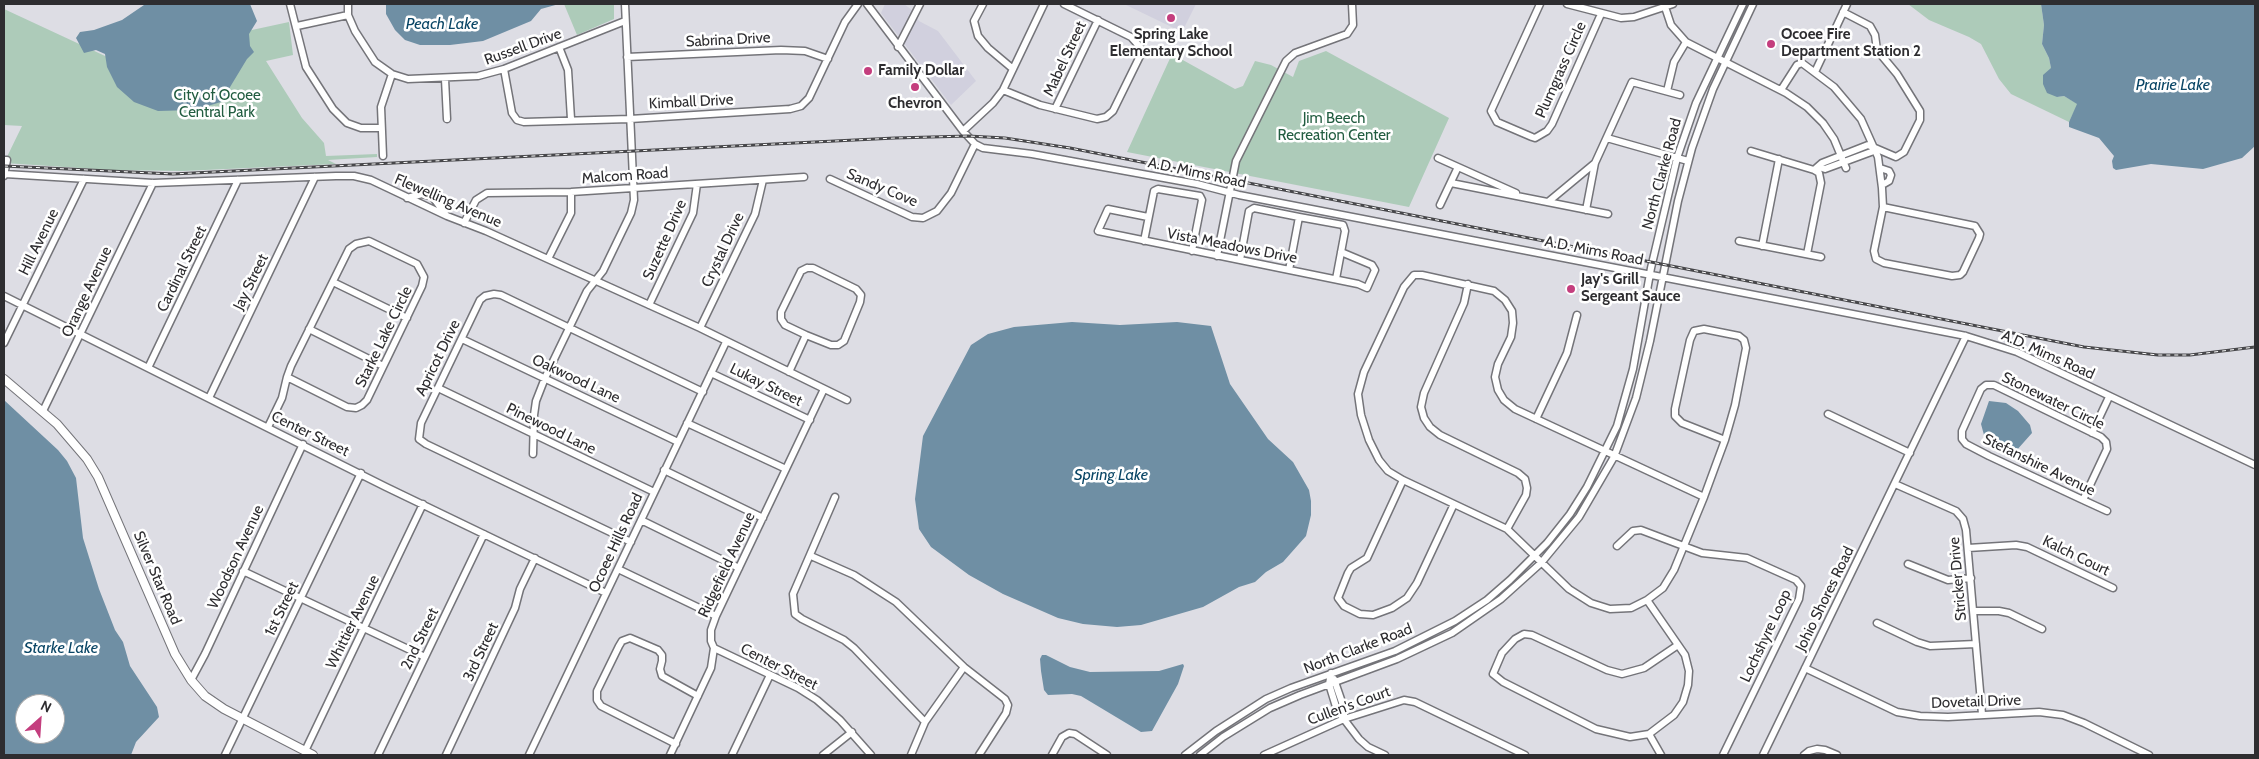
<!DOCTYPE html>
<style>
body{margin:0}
#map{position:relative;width:2259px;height:759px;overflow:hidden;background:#dddde4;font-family:Cabin,sans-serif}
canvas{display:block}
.frame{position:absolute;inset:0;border:5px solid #2e2d30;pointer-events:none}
.north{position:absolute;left:15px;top:694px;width:50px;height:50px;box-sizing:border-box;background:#fff;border:1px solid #ababac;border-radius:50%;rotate:26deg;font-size:14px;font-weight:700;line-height:20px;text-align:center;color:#2e2d30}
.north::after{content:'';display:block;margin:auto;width:18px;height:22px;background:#c43e7e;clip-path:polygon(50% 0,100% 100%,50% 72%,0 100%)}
</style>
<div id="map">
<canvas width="2259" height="759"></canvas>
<div class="frame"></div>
<div class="north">N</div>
</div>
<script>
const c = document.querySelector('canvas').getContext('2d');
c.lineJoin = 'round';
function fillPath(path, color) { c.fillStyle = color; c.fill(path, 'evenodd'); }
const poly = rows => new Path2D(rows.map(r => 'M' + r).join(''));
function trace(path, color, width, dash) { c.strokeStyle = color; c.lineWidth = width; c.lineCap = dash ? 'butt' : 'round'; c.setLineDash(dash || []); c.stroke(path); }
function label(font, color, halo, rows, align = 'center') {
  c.font = font + ' Cabin,sans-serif'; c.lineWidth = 5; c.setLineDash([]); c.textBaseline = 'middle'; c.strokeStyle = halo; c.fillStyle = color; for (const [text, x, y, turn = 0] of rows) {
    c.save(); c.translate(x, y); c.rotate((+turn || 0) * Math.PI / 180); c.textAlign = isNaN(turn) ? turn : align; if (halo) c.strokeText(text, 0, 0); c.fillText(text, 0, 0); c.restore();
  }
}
fillPath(poly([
 [885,4,904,4,912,10,919,21,938,31,976,81,951,105,881,13],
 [1124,4,1196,4,1182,32]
]), '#d1d0de');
fillPath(poly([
 [564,4,614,4,614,19,577,35],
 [1908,4,2041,4,2044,25,2042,44,2049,58,2057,97,2064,96,2078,104,2069,122,2011,94,1999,79,1981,44,1969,37,1929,20],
 [4,9,118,62,131,56,289,22,293,55,266,61,302,118,324,143,326,156,377,154,377,157,328,160,336,164,183,171,110,170,4,163,22,126,4,125],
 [1326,51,1449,118,1409,207,1127,152,1172,54,1235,89,1243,86,1255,61,1271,65,1293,77,1299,61]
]), '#adcbb9');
fillPath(poly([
 [165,4,250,4,257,21,249,34,250,46,254,52,247,59,221,102,194,110,158,111,134,102,117,87,107,67,105,54,96,50,84,53,76,38,80,32,94,30,122,20,144,5],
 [386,4,559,4,541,9,531,21,483,41,450,45,420,45,405,40,395,30,386,14],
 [2041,4,2255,4,2255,146,2242,158,2203,169,2151,164,2116,170,2113,168,2112,161,2114,156,2099,138,2069,127,2069,122,2077,104,2064,96,2057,97,2047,93,2043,84,2043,75,2051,68,2049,58,2042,44,2044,25],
 [1072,322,1120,325,1177,322,1211,326,1230,384,1268,439,1293,462,1309,490,1311,501,1311,515,1306,536,1283,562,1266,572,1255,582,1239,587,1203,607,1141,625,1117,627,1083,624,1058,618,1003,594,969,575,931,547,919,529,915,499,923,436,971,345,988,334,1014,327],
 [4,400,58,450,67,461,76,478,83,538,99,589,115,630,123,642,130,666,157,707,159,717,136,742,131,755,4,755],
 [25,704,55,704,55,734,25,734],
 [1989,401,2006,403,2018,411,2030,425,2032,433,2016,451,2011,455,1994,446,1984,435,1981,424],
 [1042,655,1046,655,1070,667,1090,672,1159,671,1183,664,1184,666,1178,684,1152,731,1141,732,1081,696,1072,694,1048,695,1044,690,1041,671,1040,659]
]), '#6f8fa4');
const minor = poly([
 [290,4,306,67,333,109,347,123,361,128,381,128],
 [348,4,348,15,355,31,375,62,392,74,408,79,478,76,504,69,625,21],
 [867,4,963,131,975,144,983,148,1032,154,1197,184,1239,195,1966,336,2017,352,2255,465],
 [983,4,974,21,978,36,988,48,1013,69],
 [1540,4,1491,111,1497,122,1532,137,1535,138,1547,131,1552,124,1601,14],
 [1567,4,1621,18,1634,17,1673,4],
 [1665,7,1671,25,1686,42,1786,93,1807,107,1823,123,1834,139,1846,168],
 [297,26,348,15],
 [559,47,568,70,571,119],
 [898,47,920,4],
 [627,57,781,50,805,51,828,59],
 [504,69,512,113,517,120,524,122,630,119,790,109,801,106,809,98,845,22,858,4],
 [1815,72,1847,4],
 [445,79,447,119],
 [1003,90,1040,105,1097,119,1106,117,1113,111,1140,56,1141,48,1131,37,1064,4],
 [1781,90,1797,65,1802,63,1834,87,1861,119,1878,157,1882,188,1883,207,1874,251,1876,259,1884,263,1952,276,1960,275,1963,272,1979,238,1980,234,1975,226,1883,207],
 [1667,91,1674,62,1686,42],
 [1055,109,1098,20],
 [963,131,993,103,1003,90,1044,4],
 [1607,138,1688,161],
 [1751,151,1814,170,1822,163,1868,145,1896,157,1904,152,1920,120,1920,111,1897,74,1877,50,1875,35,1870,26,1843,12],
 [383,156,381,107,392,74],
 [1438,158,1516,193],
 [4,160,7,160,4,176],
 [1819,167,1825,169,1844,162,1871,152,1875,149],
 [1880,168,1889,171,1891,175,1889,181,1882,185],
 [5,174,153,183,336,176,354,176,371,180,447,216,486,231,700,328,847,400],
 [830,179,912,217,923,218,937,211,951,193,975,144],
 [1451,183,1608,214],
 [407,198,422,194,432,196,446,215],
 [1548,202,1595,163],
 [1440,205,1458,167],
 [1586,210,1595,163,1632,82,1680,95],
 [1148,217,1108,209,1098,231,1358,284,1367,288,1375,270,1372,265,1341,252],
 [464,223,476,200,487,193,571,192,804,177],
 [1144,241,1154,191,1158,189,1200,196,1202,200,1192,251],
 [1739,241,1821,257],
 [1762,246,1779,159],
 [1807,254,1821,183,1819,173,1814,170],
 [1217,256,1236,161,1286,61,1295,53,1347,34,1353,25,1352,4],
 [548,259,571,213,571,192],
 [1240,260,1249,211,1254,208,1299,217,1343,225,1345,231,1336,279],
 [807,268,813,268,856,289,861,295,860,302,844,341,838,345,831,345,806,335,785,325,781,319,781,312,801,271,807,268],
 [1289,270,1299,217],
 [333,282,407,318],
 [1468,284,1464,303,1424,393,1421,407,1424,418,1430,427,1440,435,1518,473,1525,479,1527,488,1526,495,1507,529],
 [4,296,386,487,606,593],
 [649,305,693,213,697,184],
 [700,328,755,214,763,180],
 [309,329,383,366],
 [462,339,678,442],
 [4,343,84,179],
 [148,368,238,180],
 [789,372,806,335],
 [711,373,810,420],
 [438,388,654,492],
 [209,398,315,177],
 [43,411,153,183],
 [1828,414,1910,453],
 [1536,419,1567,353,1577,315],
 [687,423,786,469],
 [268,427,282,398,287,377,291,366,349,249,356,244,369,241,417,264,424,277,422,286,367,400,362,405,356,408,347,407,287,377],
 [2092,433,2109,397],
 [533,454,534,415,536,401,545,378,587,291,603,271,631,213,634,200,625,4],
 [664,470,763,518],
 [1403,480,1367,558,1351,568,1348,573,1338,598,1344,606,1360,614,1373,615,1392,608,1407,598,1417,583,1454,504],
 [1895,484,1956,511,1963,519,1966,530,1982,714],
 [835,497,793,594,795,614,802,619,844,640,854,648,925,722],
 [1704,497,1515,409,1504,400,1498,390,1495,377,1498,364,1511,337,1513,323,1512,311,1505,300,1494,291,1422,275,1414,275,1404,287,1364,372,1358,394,1361,415,1369,440,1379,460,1388,471,1403,480,1507,529,1569,589,1591,603,1610,609,1631,608,1647,600,1663,588,1674,570,1704,497,1715,467,1725,440,1735,405,1746,348,1744,340,1739,336,1704,329,1694,331,1690,340,1675,409,1675,416,1682,423,1725,440],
 [2083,500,2107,449,2106,442,2101,437,1994,385,1986,385,1981,389,1962,431,1962,439,1966,444,1989,456,2083,500,2107,511],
 [641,520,739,568],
 [631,542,426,444,419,439,421,423,480,300,485,296,494,294,501,295,703,392],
 [1617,546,1633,531,1641,530,1702,553,1747,558,1796,580,1801,586,1799,599,1723,755],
 [1968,548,2016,545,2027,547,2113,588],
 [811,556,854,575,896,602,964,667,1005,699,1008,705,1006,713,979,755],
 [1908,564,1948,580,1971,578],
 [618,569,716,616],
 [243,571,425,657],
 [1647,600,1685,655,1689,671,1688,685,1683,702,1674,715,1649,734,1630,737,1596,729,1503,682,1493,674,1502,653,1515,639,1524,634,1532,635,1607,670,1622,674,1644,668,1678,645],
 [1973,611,1999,611,2009,613,2042,629],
 [1877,623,1917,642,1930,646,1976,644],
 [714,648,798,688,817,700,840,720,871,755],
 [1805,668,1897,712,1920,716,1948,717,2039,712,2063,715,2084,723,2149,755],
 [1331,673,1329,684,1337,710,1359,739,1368,747,1385,755],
 [1334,679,1344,708,1344,718],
 [191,680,205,654,303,444],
 [1649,734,1661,755],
 [676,744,601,706,597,700,597,691,619,646,622,641,630,638,658,650,662,655,662,661,660,669,662,676,698,696],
 [305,751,423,504],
 [225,755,361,473],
 [378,755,484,534],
 [446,755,515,608,520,589,535,558],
 [529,755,726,342],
 [670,755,711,668,714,648,711,641,711,630,716,616,824,389],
 [732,755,770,675],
 [823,755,852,732],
 [911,755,925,722,964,667],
 [1052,755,1062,737,1069,733,1075,734,1107,755],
 [1185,755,1216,731,1266,699,1291,688,1395,651,1455,621,1487,600,1510,580,1547,543,1570,514,1587,487,1617,426,1633,369,1651,268,1677,158,1696,103,1743,4],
 [1200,755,1223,737,1270,708,1300,695,1397,659,1452,633,1501,599,1541,563,1579,517,1614,457,1636,398,1650,341,1678,201,1692,148,1713,89,1753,4],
 [1264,755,1344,719,1404,700,1415,702,1525,755],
 [1763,755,1966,336],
 [1804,755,1809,751,1817,749,1825,750,1837,755]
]);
const major = poly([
 [4,379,57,424,87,459,98,477,175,654,191,680,205,696,224,709,313,755]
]);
trace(minor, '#747479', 9);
trace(major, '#747479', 10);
trace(minor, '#fff', 6);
trace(major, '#fff', 8);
const rail = poly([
 [4,166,173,174,895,138,968,136,1005,138,1070,148,2084,347,2158,355,2190,355,2255,347]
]);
trace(rail, '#47474a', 3);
trace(rail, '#fff', 1, [4]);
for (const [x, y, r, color] of [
 [1171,18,5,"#c43e7e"],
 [1771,44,5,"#c43e7e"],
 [868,71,5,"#c43e7e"],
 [915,87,5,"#c43e7e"],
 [1571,289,5,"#c43e7e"]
]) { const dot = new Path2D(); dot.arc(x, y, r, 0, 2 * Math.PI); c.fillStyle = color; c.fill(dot); trace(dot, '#fff', 2); }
label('bold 15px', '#2e2d30', '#fff', [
 ["Spring Lake",1171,35,"center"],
 ["Elementary School",1171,52,"center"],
 ["Ocoee Fire",1781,35],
 ["Department Station 2",1781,52],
 ["Family Dollar",878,71],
 ["Chevron",915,104,"center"],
 ["Jay's Grill",1581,280],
 ["Sergeant Sauce",1581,297]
], 'left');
label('15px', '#2e2d30', '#fff', [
 ["Sabrina Drive",728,40,-3],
 ["Russell Drive",523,47,-20],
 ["Mabel Street",1065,59,-65],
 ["Plumgrass Circle",1561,70,-66],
 ["Kimball Drive",691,102,-3],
 ["A.D. Mims Road",1197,173,12],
 ["North Clarke Road",1662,174,-75],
 ["Malcom Road",625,176,-4],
 ["Sandy Cove",882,188,23],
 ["Flewelling Avenue",448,201,23],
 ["Suzette Drive",665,240,-66],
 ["Hill Avenue",39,242,-64],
 ["Vista Meadows Drive",1232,246,11],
 ["Crystal Drive",723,250,-65],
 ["A.D. Mims Road",1594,251,11],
 ["Cardinal Street",182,269,-64],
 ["Jay Street",251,282,-64],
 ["Orange Avenue",87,292,-65],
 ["Starke Lake Circle",384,337,-64],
 ["A.D. Mims Road",2048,355,24],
 ["Apricot Drive",438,358,-64],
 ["Oakwood Lane",576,379,25],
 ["Lukay Street",766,385,26],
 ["Stonewater Circle",2053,401,26],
 ["Pinewood Lane",551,429,26],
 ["Center Street",310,434,26],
 ["Stefanshire Avenue",2039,465,26],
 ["Ocoee Hills Road",616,543,-65],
 ["Kalch Court",2076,556,26],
 ["Woodson Avenue",236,557,-65],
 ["Ridgefield Avenue",727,565,-65],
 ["Silver Star Road",157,578,67],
 ["Stricker Drive",1958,579,-95],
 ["Johio Shores Road",1825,599,-64],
 ["1st Street",282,609,-64],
 ["Whittier Avenue",353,622,-64],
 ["Lochshyre Loop",1766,636,-65],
 ["2nd Street",420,639,-64],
 ["North Clarke Road",1358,649,-21],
 ["3rd Street",481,652,-65],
 ["Center Street",779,667,27],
 ["Dovetail Drive",1976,702,-2],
 ["Cullen's Court",1349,706,-20]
]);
label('15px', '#225d41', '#fff', [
 ["City of Ocoee",217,96],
 ["Central Park",217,113],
 ["Jim Beech",1334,119],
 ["Recreation Center",1334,136]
]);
label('italic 16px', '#0a4666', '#fff', [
 ["Peach Lake",442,24],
 ["Prairie Lake",2173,85],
 ["Spring Lake",1111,475],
 ["Starke Lake",61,648]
]);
</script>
